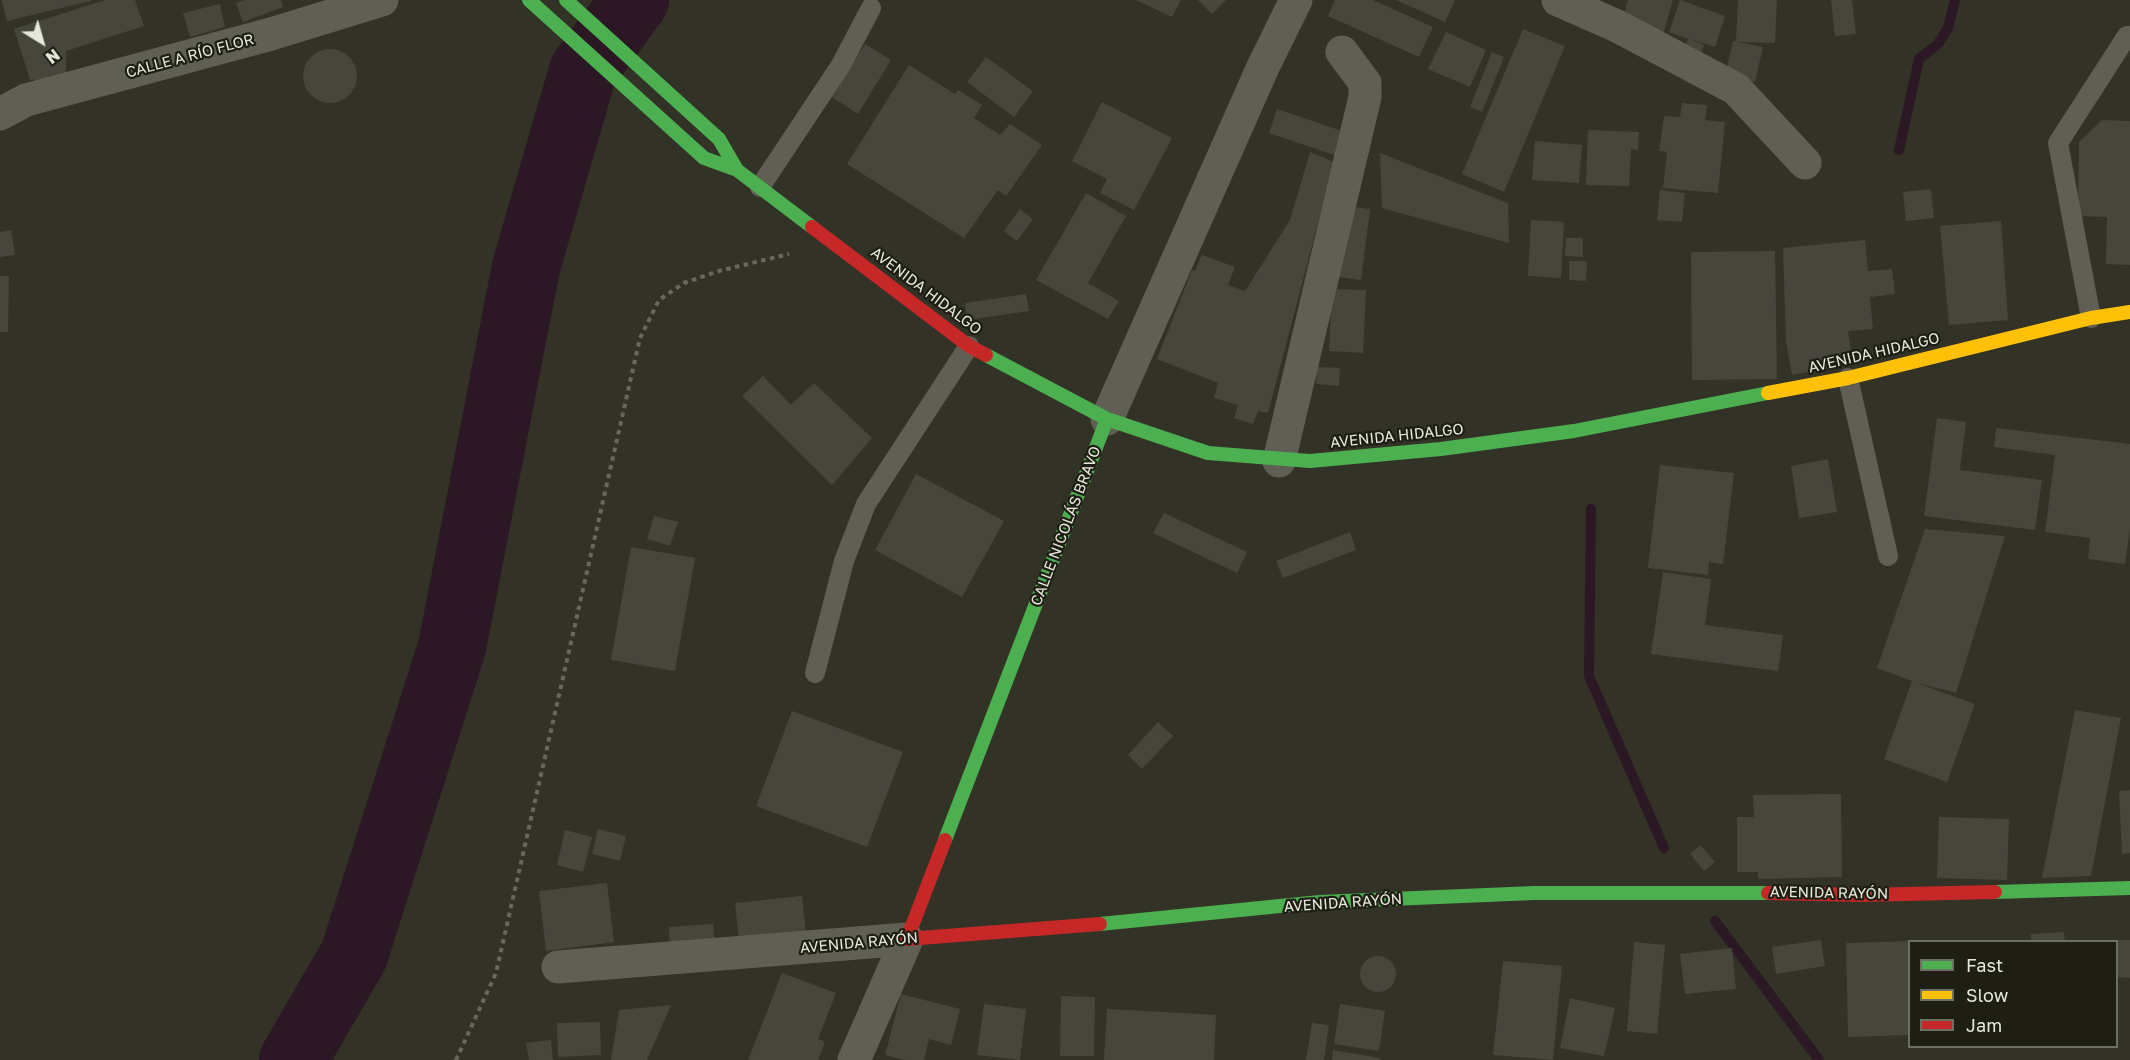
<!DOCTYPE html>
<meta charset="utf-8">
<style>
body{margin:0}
#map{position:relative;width:2130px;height:1060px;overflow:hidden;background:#323227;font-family:"Golos Text",sans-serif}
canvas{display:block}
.legend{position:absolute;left:1908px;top:940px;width:210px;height:108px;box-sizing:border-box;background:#1e1e15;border:2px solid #6e6f64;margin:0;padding:8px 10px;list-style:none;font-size:18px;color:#e7e8db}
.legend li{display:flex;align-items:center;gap:12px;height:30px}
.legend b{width:30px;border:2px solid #6e6f64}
.north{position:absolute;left:12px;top:12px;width:60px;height:60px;-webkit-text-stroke:4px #1e1e15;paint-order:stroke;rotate:143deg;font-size:16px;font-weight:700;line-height:24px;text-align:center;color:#e7e8db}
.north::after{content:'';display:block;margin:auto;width:21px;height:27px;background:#e7e8db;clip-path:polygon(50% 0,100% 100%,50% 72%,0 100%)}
</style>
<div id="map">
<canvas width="2130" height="1060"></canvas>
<ul class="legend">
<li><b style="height:8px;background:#4caf50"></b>Fast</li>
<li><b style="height:8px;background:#ffc107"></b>Slow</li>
<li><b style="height:8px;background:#c62828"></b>Jam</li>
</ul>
<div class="north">N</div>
</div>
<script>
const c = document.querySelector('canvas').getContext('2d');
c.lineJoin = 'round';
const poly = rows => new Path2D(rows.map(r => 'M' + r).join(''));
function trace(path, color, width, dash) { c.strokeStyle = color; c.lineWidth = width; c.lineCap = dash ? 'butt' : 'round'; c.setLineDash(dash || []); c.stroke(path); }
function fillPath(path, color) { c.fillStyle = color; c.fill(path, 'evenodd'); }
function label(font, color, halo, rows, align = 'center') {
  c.font = font + ' "Golos Text",sans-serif'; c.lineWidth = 4.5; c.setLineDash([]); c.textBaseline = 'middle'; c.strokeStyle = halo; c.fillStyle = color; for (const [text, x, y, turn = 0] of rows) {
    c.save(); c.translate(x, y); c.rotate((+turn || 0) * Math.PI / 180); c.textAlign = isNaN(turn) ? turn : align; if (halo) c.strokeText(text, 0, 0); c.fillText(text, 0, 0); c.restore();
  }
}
trace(poly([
 [1899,150,1919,59,1938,44,1948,28,1955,0],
 [1591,509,1589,676,1664,848],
 [1715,921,1819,1060]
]), '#2c1725', 10);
trace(poly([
 [293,1060,354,955,452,647,526,267,583,71,635,0]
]), '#2c1725', 68);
fillPath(poly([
 [2,0,91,0,91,1,7,21],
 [105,0,135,0,144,26,66,51,66,79,30,80,14,29],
 [244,0,281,0,283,7,243,22,236,3],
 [1136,0,1181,0,1172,17],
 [1198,0,1226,0,1212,14],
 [1335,0,1373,0,1433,27,1419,57,1328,16],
 [1396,0,1455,0,1445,22],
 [1628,0,1673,0,1663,35,1622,23],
 [1680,0,1725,16,1715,47,1691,39,1704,45,1697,63,1681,57,1688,39,1669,32],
 [1738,0,1777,0,1775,43,1737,42,1763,47,1755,82,1725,76,1733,41,1736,41],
 [1831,0,1852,0,1856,34,1835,36],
 [220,4,225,27,190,37,183,13],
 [1523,29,1565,46,1504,192,1462,174],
 [1446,32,1486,50,1470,87,1428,69],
 [865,44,891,60,858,114,832,97],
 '303 76a27 27 0 1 1 54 0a27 27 0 1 1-54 0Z',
 [1492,52,1504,57,1482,112,1470,107],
 [986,57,1033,91,1014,117,967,82],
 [909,65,955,94,958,90,982,105,974,118,1000,135,1010,124,1042,145,1006,196,998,190,964,238,847,164],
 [1102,102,1172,138,1134,210,1100,193,1107,179,1072,161],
 [1682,103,1707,105,1705,120,1725,122,1718,193,1663,188,1667,152,1659,151,1664,116,1680,117],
 [1277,109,1345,132,1337,156,1269,133],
 [2102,120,2130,121,2130,265,2106,264,2107,217,2078,216,2079,142],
 [1588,130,1639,132,1638,150,1631,149,1629,186,1586,185],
 [1535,141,1582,145,1579,183,1532,180],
 [1310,152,1334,162,1268,413,1258,411,1253,424,1234,418,1238,405,1214,398,1218,383,1157,359,1192,270,1195,271,1202,255,1235,267,1228,285,1245,291,1290,220],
 [1380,153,1508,203,1509,243,1382,208],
 [1931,189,1934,218,1906,221,1903,192],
 [1660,190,1685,193,1682,222,1657,220],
 [1086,193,1126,216,1088,283,1119,301,1108,319,1036,280],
 [1346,206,1370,209,1361,280,1337,277],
 [1020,209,1033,219,1017,241,1004,231],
 [1531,220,1564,222,1561,278,1528,276],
 [2001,221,2008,320,1949,325,1940,226],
 [11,230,15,255,0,257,0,232],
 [1566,238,1583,238,1583,257,1565,256],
 [1865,240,1868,271,1892,269,1895,294,1870,297,1873,329,1848,331,1853,364,1792,375,1786,342,1783,248],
 [1775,251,1777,379,1692,380,1691,252],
 [1569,261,1587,261,1586,281,1569,280],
 [0,276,9,276,8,332,0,332],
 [1332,289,1366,290,1363,353,1329,351],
 [1026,294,1029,311,967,320,965,303],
 [1317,367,1340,368,1339,386,1316,384],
 [763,376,791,405,814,383,872,438,832,485,742,396],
 [1937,418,1966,422,1960,470,2042,480,2035,530,1924,516],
 [1996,428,2130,444,2130,529,2125,564,2088,559,2090,538,2045,532,2055,455,1994,447],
 [1828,459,1837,512,1799,518,1791,466],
 [1660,465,1734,473,1723,564,1709,562,1708,575,1648,568],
 [916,474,1004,521,962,597,875,550],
 [1164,513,1247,552,1237,573,1153,533],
 [654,516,678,522,670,546,647,539],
 [1925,529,2005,536,1956,693,1917,683,1975,704,1947,782,1884,759,1912,681,1877,668],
 [1350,532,1356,550,1283,578,1276,561],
 [631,547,695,558,675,671,611,660],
 [1663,572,1711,579,1705,625,1783,635,1778,671,1651,654],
 [2075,710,2121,718,2091,876,2042,878],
 [792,711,903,752,867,847,756,806],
 [1158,722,1173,736,1142,769,1128,755],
 [2130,790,2130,853,2122,854,2119,791],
 [1841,794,1842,877,1758,879,1758,872,1737,872,1737,817,1754,817,1753,795],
 [1939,817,2009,819,2007,880,1937,878],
 [598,829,626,836,620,861,592,854],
 [565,830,592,837,583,872,557,865],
 [1700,845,1715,862,1704,871,1690,854],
 [607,883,614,942,546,951,539,891],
 [802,896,806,933,739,940,735,903],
 [713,924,715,946,670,950,669,927],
 [2064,932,2065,942,2031,942,2031,934],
 [1821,940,1825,966,1776,974,1772,947],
 [2116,940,2130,940,2130,978,2116,977],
 [1910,941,1910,1035,1848,1037,1846,943],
 [1634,942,1665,945,1657,1034,1627,1031],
 [1732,948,1736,989,1685,994,1680,954],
 '1360 974a18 18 0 1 1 36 0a18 18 0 1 1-36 0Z',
 [1503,961,1562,966,1553,1060,1493,1055],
 [782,973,836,993,818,1039,825,1042,818,1060,748,1060],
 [901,994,960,1009,951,1045,929,1039,924,1060,905,1060,885,1055],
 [1061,996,1095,997,1094,1056,1060,1056],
 [1570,998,1615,1008,1604,1056,1560,1048],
 [984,1004,1026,1009,1020,1060,977,1055],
 [1340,1004,1385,1011,1379,1051,1334,1044],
 [671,1005,647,1060,611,1060,619,1010],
 [1107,1009,1216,1015,1214,1060,1104,1060],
 [600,1022,601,1055,558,1057,557,1023],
 [1312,1023,1329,1025,1324,1060,1306,1060],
 [551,1040,553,1060,529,1060,526,1043],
 [1333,1050,1380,1058,1380,1060,1332,1060]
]), '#46463d');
trace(poly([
 [456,1060,496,973,640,338,659,300,684,283,719,271,789,254]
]), '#68685d', 4, [4.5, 4.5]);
trace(poly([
 [760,187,841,65,871,8],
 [2091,318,2058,143,2127,36,2130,36],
 [1848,378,1888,556],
 [815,673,844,561,866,504,969,346]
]), '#5f5f53', 20);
trace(poly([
 [1558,0,1617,26,1736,89,1805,163],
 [0,114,26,100,271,34,382,0],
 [1107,419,1263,67,1296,0],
 [1279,461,1365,97,1365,83,1342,52],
 [558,967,907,939,854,1060]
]), '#5f5f53', 33);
trace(poly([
 [529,0,704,158,737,170,812,227],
 [566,0,719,139,737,170],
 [986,355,1107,419,1208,453,1310,461,1441,449,1574,431,1768,393],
 [945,840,1107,419],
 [1995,892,2130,888],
 [1100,924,1320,902,1534,893,1768,893]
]), '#4caf50', 14);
trace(poly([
 [1768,393,1848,378,2091,318,2130,312]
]), '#ffc107', 14);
trace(poly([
 [812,227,969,346,986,355],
 [945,840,907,939,1100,924],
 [1768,893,1862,895,1995,892]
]), '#c62828', 14);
label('15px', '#e7e8db', '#1e1e15', [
 ["CALLE A RÍO FLOR",190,56,-15],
 ["AVENIDA HIDALGO",926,291,37],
 ["AVENIDA HIDALGO",1874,353,-13],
 ["AVENIDA HIDALGO",1397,436,-6],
 ["CALLE NICOLÁS BRAVO",1066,526,-69],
 ["AVENIDA RAYÓN",1829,893,1],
 ["AVENIDA RAYÓN",1343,903,-4],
 ["AVENIDA RAYÓN",859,943,-5]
]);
</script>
